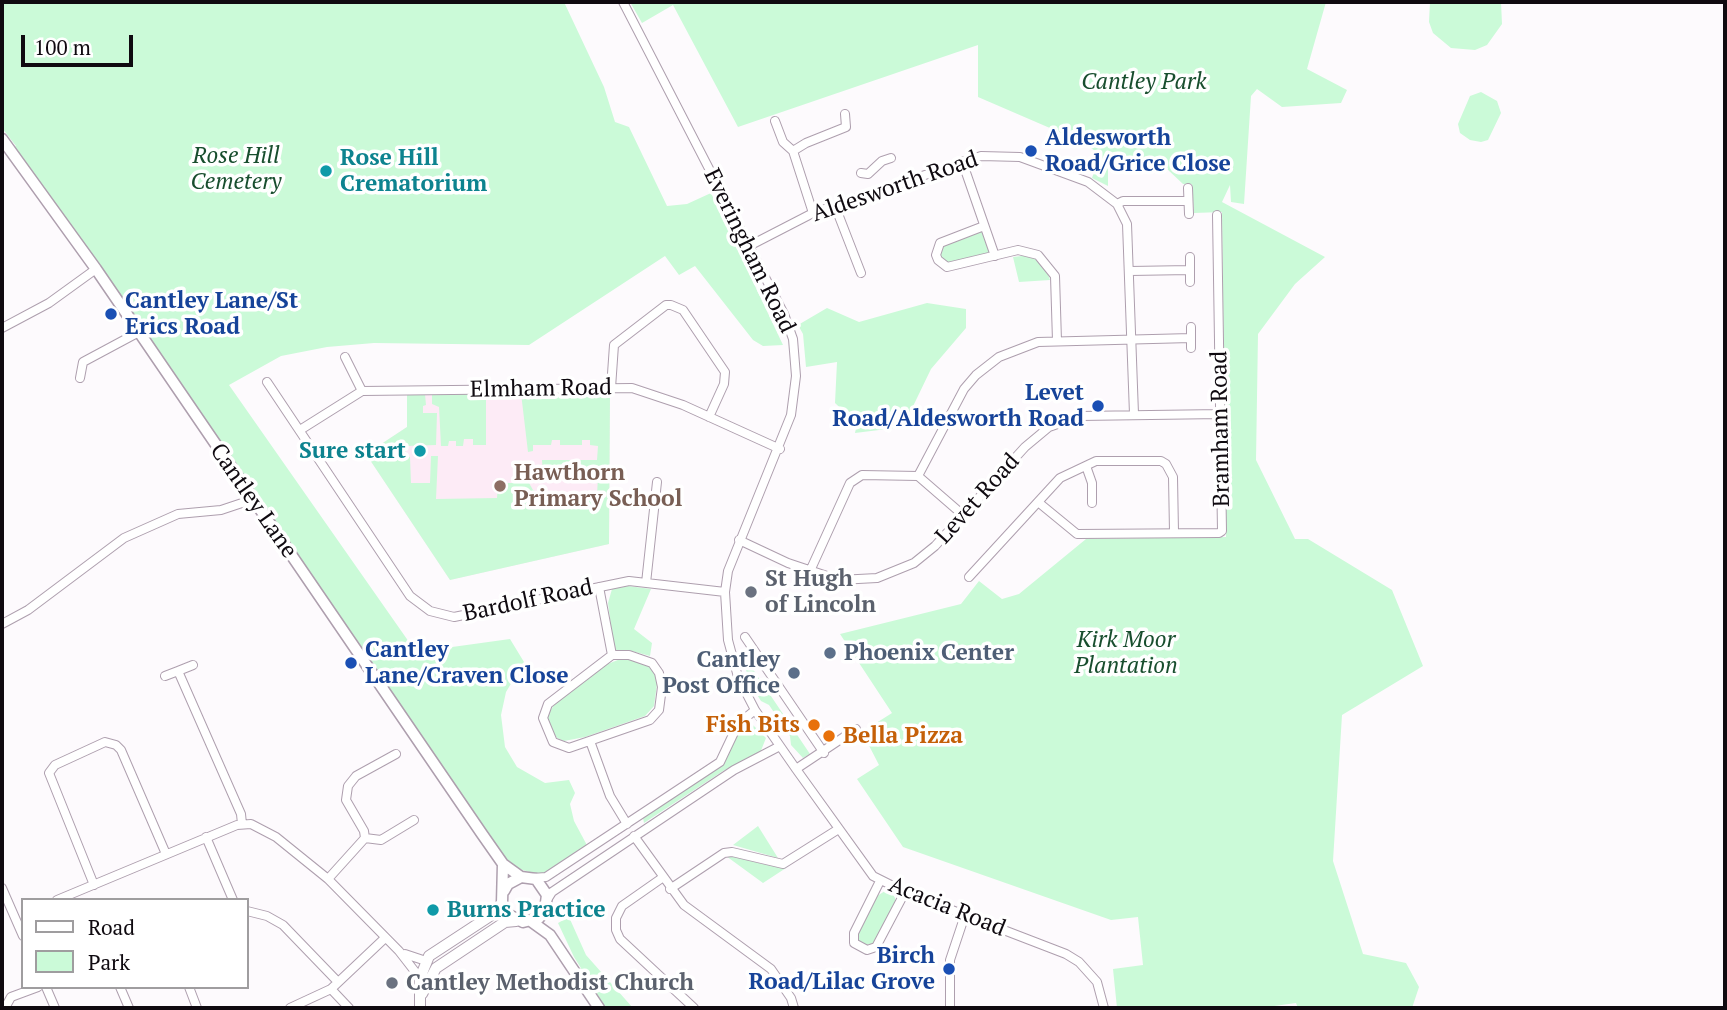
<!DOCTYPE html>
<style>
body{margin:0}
#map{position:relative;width:1727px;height:1010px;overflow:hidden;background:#fdfafd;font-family:"PT Serif",serif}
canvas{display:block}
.frame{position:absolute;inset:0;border:4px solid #0f0a10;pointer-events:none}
.legend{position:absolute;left:21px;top:898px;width:228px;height:91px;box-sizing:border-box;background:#fff;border:2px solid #9f9d9f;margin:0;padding:9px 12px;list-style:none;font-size:21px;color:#0f0a10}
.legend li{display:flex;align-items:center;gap:14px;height:35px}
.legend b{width:35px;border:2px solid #9f9d9f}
.scale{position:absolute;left:21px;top:35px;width:112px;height:32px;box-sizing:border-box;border:4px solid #0f0a10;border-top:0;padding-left:9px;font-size:21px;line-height:24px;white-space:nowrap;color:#0f0a10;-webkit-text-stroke:5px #fff;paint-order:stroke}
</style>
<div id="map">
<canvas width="1727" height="1010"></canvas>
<div class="frame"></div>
<ul class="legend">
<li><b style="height:9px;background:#fff"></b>Road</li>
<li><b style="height:19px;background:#cbfad8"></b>Park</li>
</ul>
<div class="scale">100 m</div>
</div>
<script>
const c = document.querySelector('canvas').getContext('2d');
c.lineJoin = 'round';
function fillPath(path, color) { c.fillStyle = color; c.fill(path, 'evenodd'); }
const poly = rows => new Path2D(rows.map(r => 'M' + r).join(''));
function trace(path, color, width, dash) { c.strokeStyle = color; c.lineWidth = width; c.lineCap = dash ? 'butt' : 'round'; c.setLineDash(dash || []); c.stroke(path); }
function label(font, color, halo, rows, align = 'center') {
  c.font = font + ' "PT Serif",serif'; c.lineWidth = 7; c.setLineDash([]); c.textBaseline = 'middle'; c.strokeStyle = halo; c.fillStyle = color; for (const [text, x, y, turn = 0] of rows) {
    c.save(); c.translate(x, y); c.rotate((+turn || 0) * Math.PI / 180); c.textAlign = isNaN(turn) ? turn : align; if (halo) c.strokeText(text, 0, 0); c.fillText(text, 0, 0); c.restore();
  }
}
fillPath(poly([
 [407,393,610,393,609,544,450,580,366,454,407,427]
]), '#fdebf6');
fillPath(poly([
 [2,2,564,2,604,87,615,122,629,127,667,206,687,204,711,193,783,345,763,346,753,340,695,266,679,275,665,256,529,345,374,343,327,347,281,356,229,385,416,652,510,639,524,662,506,692,501,715,505,747,517,767,545,783,569,780,575,793,570,804,574,821,589,849,546,877,503,864,10,149,16,146,2,128],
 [630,2,1326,2,1307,69,1347,90,1341,103,1282,107,1257,89,1251,96,1244,204,1231,202,1230,185,1222,202,1325,257,1295,284,1258,334,1256,460,1295,539,1308,539,1392,590,1423,666,1342,715,1333,861,1363,954,1406,963,1419,987,1412,1008,1298,1008,1296,1003,1260,1008,1117,1008,1113,969,1143,965,1138,917,1111,920,903,847,857,779,879,765,862,732,892,713,840,634,961,604,979,581,1002,599,1019,594,1086,539,1226,537,1222,212,1194,213,1192,184,1183,184,1166,168,1108,158,1108,186,1092,178,1100,154,1080,141,978,97,978,45,738,127,673,5,642,23],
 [1430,2,1501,2,1502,24,1487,45,1475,50,1451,48,1433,33,1429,22],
 [1481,92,1497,101,1501,113,1488,140,1481,142,1470,140,1460,133,1458,124,1470,96],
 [984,226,995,256,940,265,937,248],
 [1030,255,1046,268,1050,280,1019,282,1013,257],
 [927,303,966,309,966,328,931,369,903,427,855,433,857,424,835,403,837,362,806,367,803,334,798,325,827,308,859,322],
 [407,393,425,394,426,405,423,406,423,413,437,413,436,445,406,446,406,456,410,457,411,483,430,483,431,456,438,456,436,499,497,498,498,483,529,483,533,490,544,495,597,495,598,477,543,475,542,460,597,460,598,446,590,445,590,440,582,440,582,445,560,445,560,440,552,440,551,445,533,445,533,451,528,452,521,393,610,393,609,544,450,580,366,454,407,427],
 [432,394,486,394,486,445,473,445,473,439,464,439,463,446,456,446,456,441,449,441,448,446,441,446,439,407,432,404],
 [628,586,651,589,634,629,652,643,650,656,628,650,614,651,608,603,612,589],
 [747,653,746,659,810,754,803,758,791,745,790,736,769,705,761,701,754,690,740,655],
 [623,658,645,662,654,669,657,684,654,706,645,716,585,737,564,741,557,738,547,724,548,714,554,705,605,665],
 [752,724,766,738,760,753,723,771,644,823,643,818,725,761,741,728],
 [758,826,778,858,733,845],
 [732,855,759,863,786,868,763,883,726,856],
 [885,891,894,895,896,902,875,943,866,945,857,940,856,933,877,896],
 [569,917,586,955,633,1008,606,1008,574,957,558,923]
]), '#cbfad8');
const minor = poly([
 [623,2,784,314,793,339,796,376,791,415,728,571,725,592,728,640,738,677,755,710,796,769,873,876,905,892,1066,954,1079,962,1097,982,1104,1008],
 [775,121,783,142,793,151],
 [962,161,995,256],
 [861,173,868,174,882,161,891,158],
 [1188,188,1189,214],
 [1117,204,1123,201,1188,201],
 [835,206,861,273],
 [813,213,793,151,806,143,846,127,845,114],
 [984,226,940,243,936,255,938,260,947,267,1018,250,1038,255,1055,276,1057,341],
 [749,246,813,213,981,156,1020,157,1088,182,1117,204,1127,224,1134,414],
 [1190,257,1190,282],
 [1130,271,1190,270],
 [2,328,49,303,96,269],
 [1191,348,1191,327],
 [345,357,362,391],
 [80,378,83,362,139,332],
 [267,382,410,596,430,611,454,617,629,581,725,592],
 [611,388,614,345,666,305,671,305,683,310,725,372,724,384,709,417],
 [300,430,362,391,632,388,683,405,780,449],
 [1086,466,1092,483,1092,503],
 [918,476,964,389,976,375,999,357,1038,342,1191,338],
 [1038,502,1077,534,1219,533,1222,531,1217,215],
 [739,540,788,563,839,580,877,578,914,563,935,546,1025,447,1049,427,1080,416,1221,414],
 [810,571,850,483,862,475,918,476,963,515],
 [969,577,1060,478,1096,461,1161,461,1166,464,1173,477,1174,532],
 [646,583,657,482],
 [599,587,612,655],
 [2,624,28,610,124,538,178,514,221,510,251,500],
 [745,637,824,753],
 [612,655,629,655,652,663,659,673,662,687,659,710,650,720,569,748,553,742,543,718,548,704,612,655],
 [193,665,178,671,241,814,242,824],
 [165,676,178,671],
 [590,741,610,796,627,824],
 [796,769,856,729],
 [634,836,684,905,771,969,791,998,794,1008],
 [206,837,233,900],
 [365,838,381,840,414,820],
 [532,878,546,877,720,762,738,724,755,710],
 [662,878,622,906,616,918,616,930,620,939,694,1008],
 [328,879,365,838,364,831,346,800,348,786,356,776,396,754],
 [880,881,854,933,854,943,867,950,876,947,905,892],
 [94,885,49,773,55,765,105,742,116,745,121,750,166,854],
 [2,888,23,936],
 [670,889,724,853,732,852,783,864,837,830],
 [57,900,237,825,251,824,276,837,328,879,399,951,420,978],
 [547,900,552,892,734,770,780,746],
 [247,911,267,916,283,925,338,982],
 [405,954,426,961],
 [46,987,55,1008],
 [120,987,129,1008],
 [189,987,197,1008],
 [331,989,349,1008],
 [5,1008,11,997,38,987],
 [290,1008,331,989,385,938],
 [950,1008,950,960,965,915]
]);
const tertiary = poly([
 [422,994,436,968,505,922,516,921],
 [420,1008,420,978,429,956,490,916,502,903]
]);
const secondary = poly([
 [2,139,96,269,482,834,503,864,521,877],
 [503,864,502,903,507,914,523,922,539,918,545,910,547,895,536,879,521,877,508,884,504,891],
 [532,922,550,935,599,1008]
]);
trace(minor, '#ae9fae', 10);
trace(tertiary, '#ae9fae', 12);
trace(secondary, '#ae9fae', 13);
trace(minor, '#fff', 8);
trace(tertiary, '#fff', 10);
trace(secondary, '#fff', 10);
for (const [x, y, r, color] of [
 [1031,151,7,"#1a4fb4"],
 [326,171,7,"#0f9aa8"],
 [111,314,7,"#1a4fb4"],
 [1098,406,7,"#1a4fb4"],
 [420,451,7,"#0f9aa8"],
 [500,486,7,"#8d6e63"],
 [751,592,7,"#6b7280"],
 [830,653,7,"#5c6f8a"],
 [351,663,7,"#1a4fb4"],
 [794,673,7,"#5c6f8a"],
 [814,725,7,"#e8710a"],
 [829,736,7,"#e8710a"],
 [433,910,7,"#0f9aa8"],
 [949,969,7,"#1a4fb4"],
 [392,983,7,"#6b7280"]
]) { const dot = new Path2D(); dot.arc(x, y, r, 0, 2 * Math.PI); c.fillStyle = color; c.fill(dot); trace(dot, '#fff', 2.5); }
label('italic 23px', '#184e2e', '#fff', [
 ["Cantley Park",1144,82],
 ["Rose Hill",236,156],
 ["Cemetery",236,182],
 ["Kirk Moor",1126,640],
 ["Plantation",1126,666]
]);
label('bold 23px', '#164399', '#fff', [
 ["Aldesworth",1045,138],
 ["Road/Grice Close",1045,164],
 ["Cantley Lane/St",125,301],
 ["Erics Road",125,327],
 ["Levet",1084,393,"right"],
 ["Road/Aldesworth Road",1084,419,"right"],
 ["Cantley",365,650],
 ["Lane/Craven Close",365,676],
 ["Birch",935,956,"right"],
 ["Road/Lilac Grove",935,982,"right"]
], 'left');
label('bold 23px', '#0d838f', '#fff', [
 ["Rose Hill",340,158],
 ["Crematorium",340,184],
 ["Sure start",406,451,"right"],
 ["Burns Practice",447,910]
], 'left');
label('23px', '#0f0a10', '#fff', [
 ["Aldesworth Road",895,187,-19],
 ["Everingham Road",749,251,64],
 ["Elmham Road",541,389,-1],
 ["Bramham Road",1221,429,-91],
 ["Levet Road",978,499,-48],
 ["Cantley Lane",253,501,55],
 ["Bardolf Road",528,601,-12],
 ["Acacia Road",947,907,22]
]);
label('bold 23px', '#785e54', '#fff', [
 ["Hawthorn",514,473],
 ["Primary School",514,499]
], 'left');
label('bold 23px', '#5b616d', '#fff', [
 ["St Hugh",765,579],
 ["of Lincoln",765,605],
 ["Cantley Methodist Church",406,983]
], 'left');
label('bold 23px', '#4e5e75', '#fff', [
 ["Phoenix Center",844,653],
 ["Cantley",780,660,"right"],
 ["Post Office",780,686,"right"]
], 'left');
label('bold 23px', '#c56008', '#fff', [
 ["Fish Bits",800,725],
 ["Bella Pizza",843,736,"left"]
], 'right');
</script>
